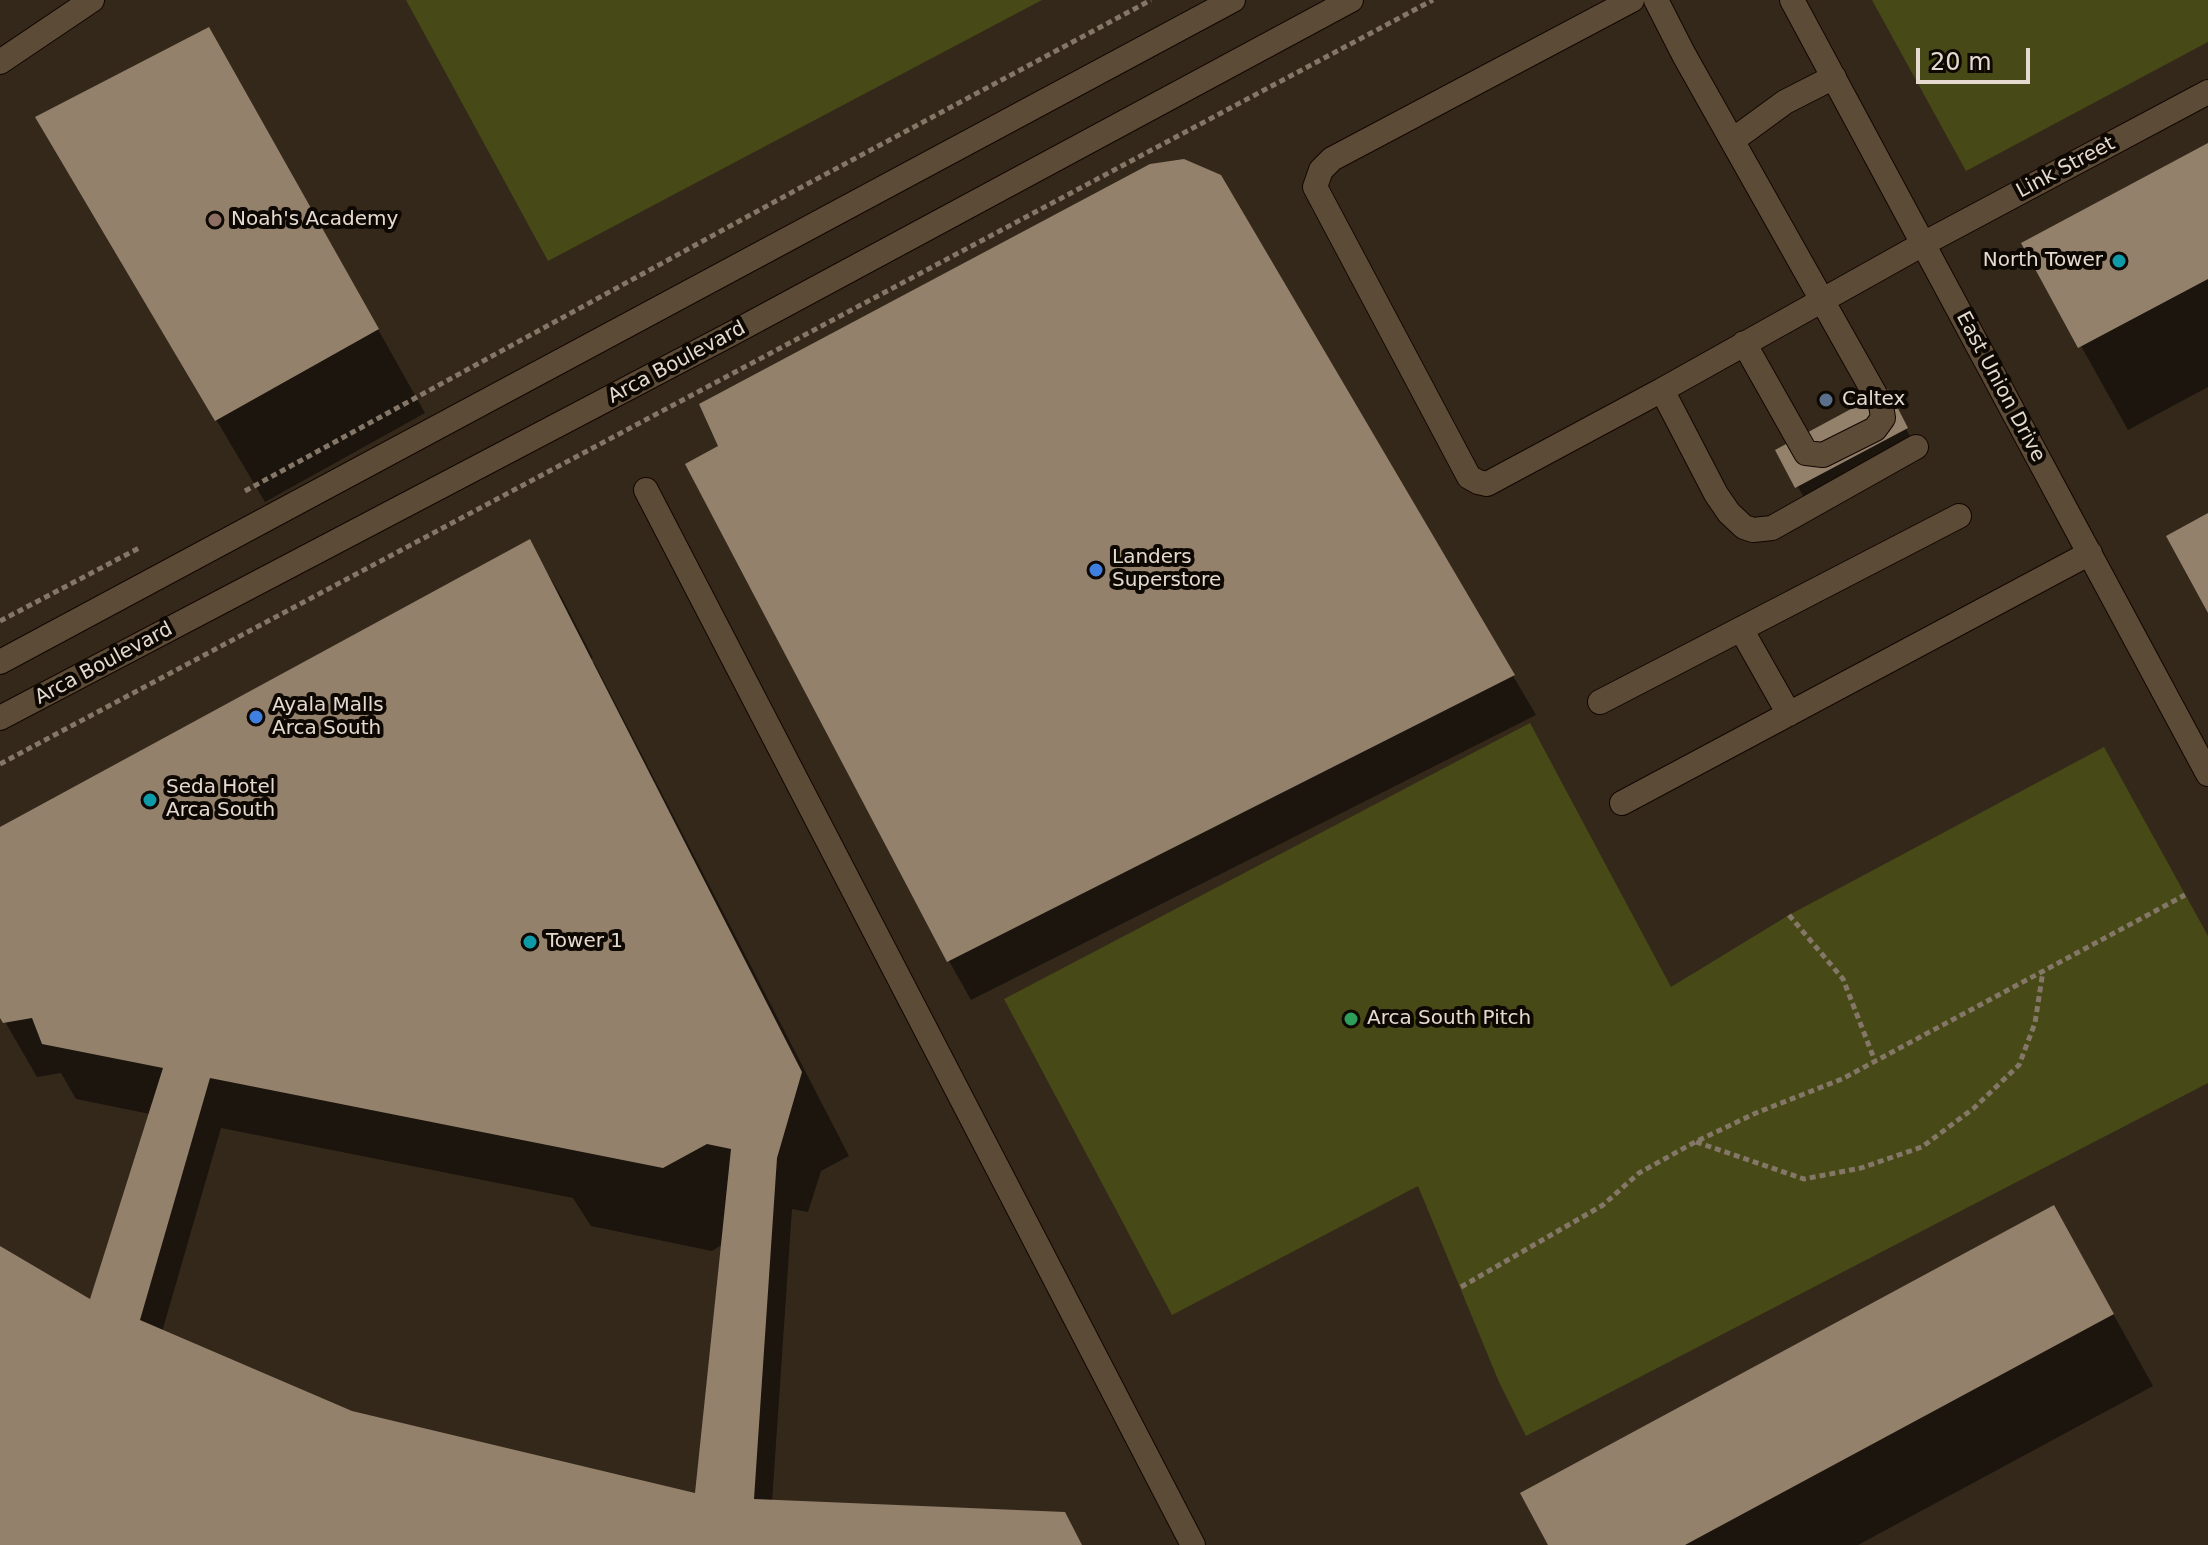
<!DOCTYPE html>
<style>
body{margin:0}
#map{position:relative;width:2208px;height:1545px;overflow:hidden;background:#2b1c0a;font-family:"DejaVu Sans",sans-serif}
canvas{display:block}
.scale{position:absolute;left:1916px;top:48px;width:114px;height:36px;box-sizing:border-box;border:4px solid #e4dacf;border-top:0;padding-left:10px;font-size:24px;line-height:28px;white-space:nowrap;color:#e4dacf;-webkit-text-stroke:6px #0e0803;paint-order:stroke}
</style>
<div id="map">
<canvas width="2208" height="1545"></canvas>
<div class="scale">20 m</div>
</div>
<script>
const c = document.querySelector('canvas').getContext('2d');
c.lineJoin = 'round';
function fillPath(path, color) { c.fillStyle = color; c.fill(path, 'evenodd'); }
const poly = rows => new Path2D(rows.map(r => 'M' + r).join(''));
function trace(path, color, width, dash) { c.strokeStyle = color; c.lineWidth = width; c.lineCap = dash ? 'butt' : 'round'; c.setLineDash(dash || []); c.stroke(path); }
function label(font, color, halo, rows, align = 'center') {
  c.font = font + ' "DejaVu Sans",sans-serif'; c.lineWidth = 8; c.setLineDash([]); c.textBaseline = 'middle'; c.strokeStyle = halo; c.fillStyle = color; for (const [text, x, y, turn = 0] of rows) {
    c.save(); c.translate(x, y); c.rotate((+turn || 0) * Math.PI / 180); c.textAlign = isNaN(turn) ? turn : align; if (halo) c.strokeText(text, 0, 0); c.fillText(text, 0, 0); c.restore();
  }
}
fillPath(poly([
 [0,0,2208,0,2208,1545,0,1545]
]), '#34281a');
fillPath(poly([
 [406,0,1042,0,548,261],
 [1872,0,2208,0,2208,42,1966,171],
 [1530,723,1671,987,1789,915,2104,747,2208,936,2208,1083,1526,1436,1499,1382,1418,1186,1172,1315,1004,999]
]), '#474916');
fillPath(poly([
 [256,112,425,413,265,502,86,200],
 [2208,145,2208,387,2128,430,2024,244],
 [1220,177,1536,715,971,1000,949,961,720,447],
 [1887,392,1911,438,1803,496,1778,450],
 [529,541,561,596,593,658,326,805,326,810,594,662,849,1156,821,1171,808,1212,792,1209,772,1502,1082,1545,0,1545,0,1249,91,1302,150,1114,76,1099,61,1073,37,1077,0,1013,0,829],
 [221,1128,573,1198,591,1226,712,1251,723,1244,697,1495,351,1413,162,1332],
 [2094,1279,2153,1386,1858,1545,1550,1545]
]), '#0007');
fillPath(poly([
 [209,27,379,329,215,421,35,117],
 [2208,143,2208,279,2078,348,2021,243],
 [1184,159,1221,175,1515,675,947,962,685,464,718,446,699,404,1150,164],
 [1888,389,1908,428,1795,488,1775,450],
 [2208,513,2208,613,2166,536],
 [530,539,802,1072,777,1158,754,1499,1065,1512,1082,1545,0,1545,0,1246,90,1299,163,1068,42,1044,32,1018,3,1023,0,1018,0,827],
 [210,1078,663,1168,707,1144,731,1149,695,1493,352,1411,140,1320],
 [2054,1205,2114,1314,1685,1545,1548,1545,1520,1493]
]), '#93816c');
const minor = poly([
 [1632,0,1332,159,1321,170,1315,187,1469,477,1478,482,1487,484,1662,390,1716,494,1729,513,1744,527,1753,530,1772,528,1916,447],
 [1656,0,1684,55,1881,405,1883,418,1875,429,1823,455,1806,453,1744,343],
 [1792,0,2208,774],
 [0,62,92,0],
 [1733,140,1785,102,1834,77],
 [1662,390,1923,244,2208,92],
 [646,490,1193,1545],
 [1741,629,1789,714],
 [0,662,1233,0],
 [1600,702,1959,516],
 [0,718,731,334,1351,0],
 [1622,803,2090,553]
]);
trace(minor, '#130600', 26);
trace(poly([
 [245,491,798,189,1151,0],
 [0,621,141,547],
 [0,764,1433,0],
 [1789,915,1843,979,1875,1061],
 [1696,1142,1804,1179,1861,1168,1922,1147,1974,1108,2019,1065,2035,1023,2043,971],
 [1461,1287,1603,1205,1639,1173,1695,1142,1756,1113,1842,1079,2185,895]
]), '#847768', 5, [6, 4]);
trace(minor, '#5b4b37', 24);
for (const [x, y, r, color] of [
 [215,220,8,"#8d6e63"],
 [2119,261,8,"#0f9aa8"],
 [1826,400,8,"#5c6f8a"],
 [1096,570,8,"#3f7fe0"],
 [256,717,8,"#3f7fe0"],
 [150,800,8,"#0f9aa8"],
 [530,942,8,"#0f9aa8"],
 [1351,1019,8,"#2e9e5b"]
]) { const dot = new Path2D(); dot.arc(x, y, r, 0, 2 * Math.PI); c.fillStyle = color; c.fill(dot); trace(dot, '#0e0803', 3); }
label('20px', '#e4dacf', '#0e0803', [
 ["Link Street",2066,168,-28],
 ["Arca Boulevard",677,363,-28],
 ["East Union Drive",2000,387,62],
 ["Arca Boulevard",104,664,-28]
]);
label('20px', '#e4dacf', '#0e0803', [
 ["Noah's Academy",231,220],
 ["North Tower",2103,261,"right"],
 ["Caltex",1842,400],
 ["Landers",1112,558],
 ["Superstore",1112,581],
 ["Ayala Malls",272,706],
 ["Arca South",272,729],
 ["Seda Hotel",166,788],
 ["Arca South",166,811],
 ["Tower 1",546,942],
 ["Arca South Pitch",1367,1019]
], 'left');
</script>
